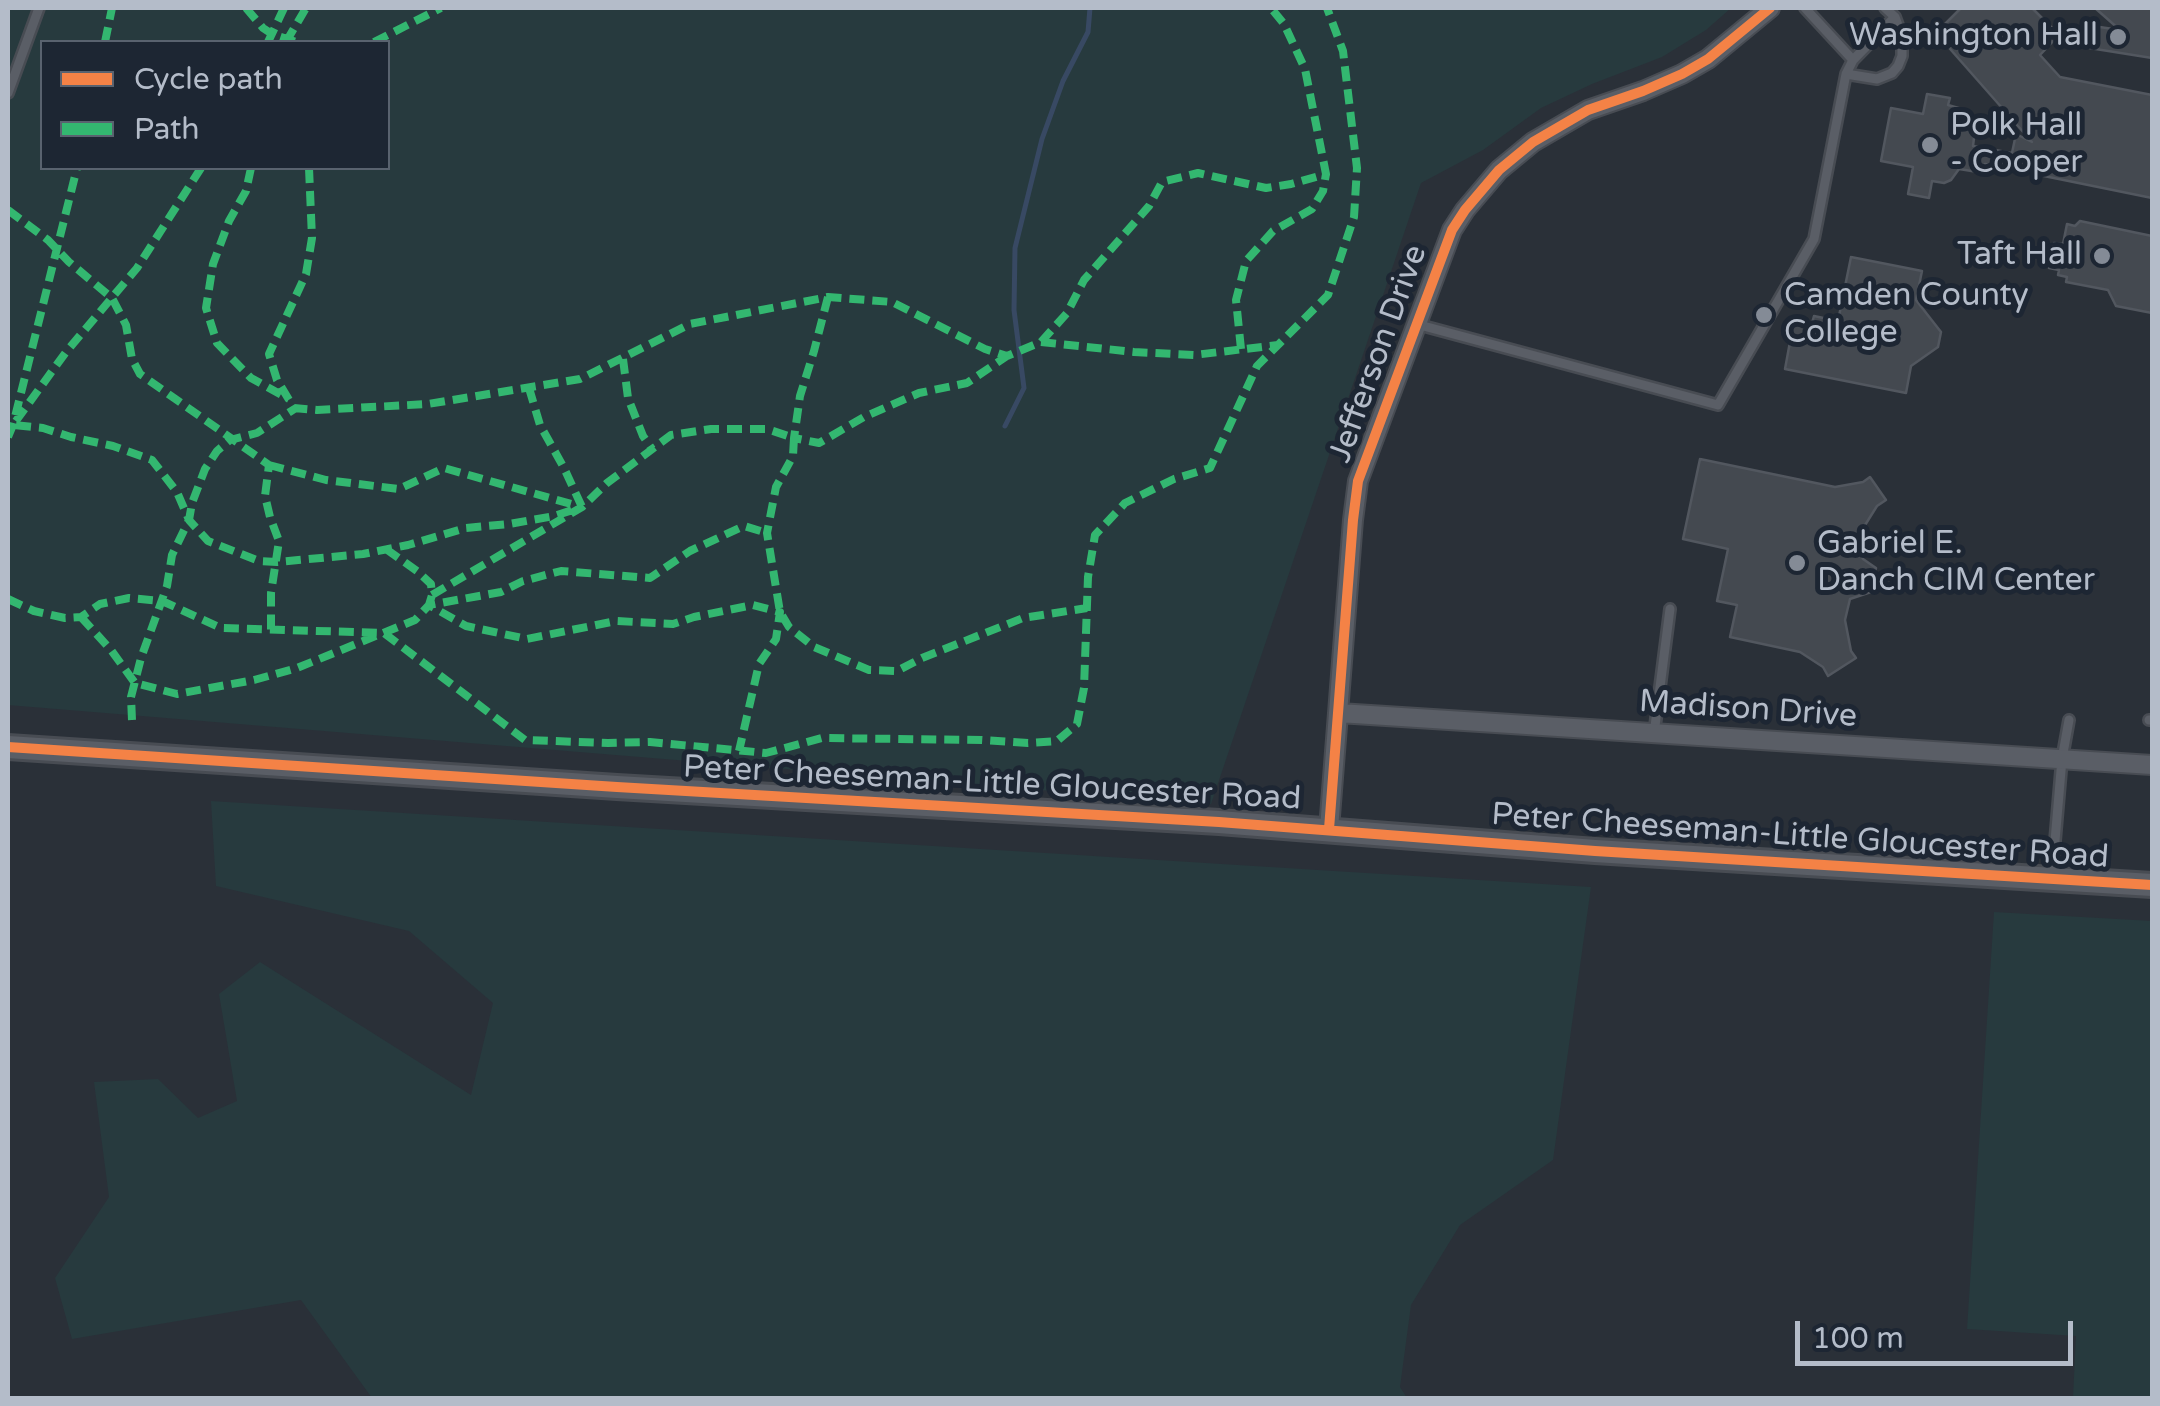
<!DOCTYPE html>
<style>
body{margin:0}
#map{position:relative;width:2160px;height:1406px;overflow:hidden;background:#2a3038;font-family:"Varela Round",sans-serif}
canvas{display:block}
.frame{position:absolute;inset:0;border:10px solid #b4bcc9;pointer-events:none}
.legend{position:absolute;left:40px;top:40px;width:350px;height:130px;box-sizing:border-box;background:#1d2633;border:2px solid #59626f;margin:0;padding:12px 18px;list-style:none;font-size:30px;color:#b4bcc9}
.legend li{display:flex;align-items:center;gap:20px;height:50px}
.legend b{width:50px;border:2px solid #59626f}
.scale{position:absolute;left:1795px;top:1321px;width:278px;height:45px;box-sizing:border-box;border:5px solid #b4bcc9;border-top:0;padding-left:12px;font-size:30px;line-height:35px;white-space:nowrap;color:#b4bcc9;-webkit-text-stroke:8px #1d2633;paint-order:stroke}
</style>
<div id="map">
<canvas width="2160" height="1406"></canvas>
<div class="frame"></div>
<ul class="legend">
<li><b style="height:12px;background:#f48246"></b>Cycle path</li>
<li><b style="height:12px;background:#33b770"></b>Path</li>
</ul>
<div class="scale">100 m</div>
</div>
<script>
const c = document.querySelector('canvas').getContext('2d');
c.lineJoin = 'round';
function fillPath(path, color) { c.fillStyle = color; c.fill(path, 'evenodd'); }
const poly = rows => new Path2D(rows.map(r => 'M' + r).join(''));
function trace(path, color, width, dash) { c.strokeStyle = color; c.lineWidth = width; c.lineCap = dash ? 'butt' : 'round'; c.setLineDash(dash || []); c.stroke(path); }
function label(font, color, halo, rows, align = 'center') {
  c.font = font + ' "Varela Round",sans-serif'; c.lineWidth = 10; c.setLineDash([]); c.textBaseline = 'middle'; c.strokeStyle = halo; c.fillStyle = color; for (const [text, x, y, turn = 0] of rows) {
    c.save(); c.translate(x, y); c.rotate((+turn || 0) * Math.PI / 180); c.textAlign = isNaN(turn) ? turn : align; if (halo) c.strokeText(text, 0, 0); c.fillText(text, 0, 0); c.restore();
  }
}
fillPath(poly([
 [8,8,1731,8,1706,30,1662,57,1592,84,1541,108,1483,150,1421,183,1211,804,8,705],
 [42,42,388,42,388,168,42,168],
 [211,801,1591,887,1553,1160,1460,1225,1411,1305,1400,1387,1407,1398,372,1398,301,1300,72,1339,55,1278,109,1197,94,1082,158,1079,198,1118,237,1101,219,994,260,962,471,1095,493,1003,409,931,216,886],
 [1994,912,2152,921,2152,1398,2073,1398,2076,1336,1967,1329]
]), '#273a3e');
trace(poly([
 [1005,426,1024,388,1014,310,1015,248,1042,139,1063,81,1088,32,1090,8]
]), '#384963', 5);
const building = poly([
 [1961,8,2032,8,2059,35,2040,55,2060,77,2152,95,2152,198,1985,164,1984,173,1959,169,1951,180,1944,183,1932,181,1929,198,1908,194,1913,167,1881,161,1891,108,1923,114,1927,94,1950,98,1948,105,1969,111,1976,122,1973,146,2012,153,2016,134,2032,142,1936,33,1961,8],
 [2095,8,2152,8,2152,58,2083,47,2086,25,2120,30,2095,8],
 [2080,221,2152,236,2152,313,2116,306,2108,290,2066,282,2067,277,2058,275,2059,270,2049,268,2054,243,2063,244,2067,224,2075,226,2080,221],
 [1851,257,1922,271,1916,300,1941,332,1938,347,1911,366,1906,393,1785,369,1794,320,1812,323,1814,316,1838,321,1851,257],
 [1700,459,1835,487,1863,482,1870,477,1886,500,1877,506,1862,530,1858,550,1863,559,1876,568,1871,592,1850,599,1845,620,1851,651,1856,658,1828,676,1823,667,1800,652,1730,637,1737,605,1717,601,1728,549,1683,539,1700,459]
]);
fillPath(building, '#444950');
trace(building, '#52575f', 2.5);
const service = poly([
 [1805,8,1853,60],
 [1846,74,1877,79,1892,73,1898,66,1902,56,1902,36,1895,17,1885,8],
 [8,93,39,8],
 [1416,324,1718,405,1814,239,1846,74,1853,60,1895,17],
 [2149,720,2152,720],
 [1654,734,1670,609],
 [2052,876,2062,759,2069,720]
]);
const minor = poly([
 [1339,713,2152,765],
 [1329,829,1353,520,1358,481,1452,230,1465,210,1499,170,1533,142,1588,110,1643,91,1682,74,1708,59,1770,8]
]);
const tertiary = poly([
 [8,747,617,787,1219,822,1595,851,2152,885]
]);
trace(service, '#484c53', 14);
trace(minor, '#484c53', 22);
trace(tertiary, '#484c53', 28);
trace(service, '#5a5e66', 9);
trace(minor, '#5a5e66', 18);
trace(tertiary, '#5a5e66', 22);
trace(poly([
 [246,8,263,28,272,34,296,42],
 [105,42,112,8],
 [268,42,284,8],
 [286,42,306,8],
 [374,42,441,8],
 [201,168,137,268,66,352,13,425,43,428,71,437,113,446,152,460,177,492,189,520,208,541,259,561,277,562,363,554,408,545,466,528,509,524,554,516,582,507],
 [251,168,246,191,229,221,213,264,206,308,217,343,251,378,289,399],
 [309,168,312,238,306,274,269,354,277,380,294,408,317,410,428,404,580,379,690,324,828,297,892,302,985,349,1007,356,1041,342,1067,313,1084,280,1149,206,1162,182,1198,173,1266,188,1291,184,1326,174,1305,69,1284,24,1271,8],
 [8,210,48,240,69,262,112,298,126,325,132,359,140,374,269,465,265,496,270,517,279,541,271,593,271,630],
 [828,297,814,351,800,396,794,438,819,443,864,417,919,393,967,383,1007,356],
 [1041,342,1134,352,1194,355,1278,345],
 [1241,349,1236,300,1246,261,1273,231,1312,209,1323,191,1326,174],
 [623,359,628,398,643,436,652,449],
 [529,388,540,425,564,468,582,507],
 [8,437,13,425,77,168],
 [269,465,326,480,399,489,444,468,582,507],
 [386,549,417,571,431,584,432,595,429,605,466,626,527,639,616,621,673,624,694,617,753,605,780,612,776,639,759,664,739,751],
 [432,595,582,507,607,483,671,435,711,429,767,429,794,438,793,456,776,487,767,533,780,612,789,627,814,647,869,670,897,671,922,658,1023,618,1087,608],
 [8,599,34,611,65,618,81,617,100,604,129,598,162,601,221,628,384,633,525,740,608,743,650,742,766,753,822,738,982,740,1028,743,1057,741,1077,724,1084,688,1088,577,1095,535,1125,503,1174,479,1210,468,1257,366,1328,295,1354,217,1357,168,1343,51,1327,8],
 [81,617,111,650,135,683,177,694,254,680,297,668,415,620,429,605,501,592,523,581,561,571,650,578,690,551,744,526,767,533],
 [132,720,131,697,141,658,167,586,172,555,189,520,192,503,205,469,217,451,230,440,257,433,296,408]
]), '#33b770', 8, [15, 8]);
trace(poly([
 [8,747,617,787,1219,822,1595,851,2152,885],
 [1329,829,1353,520,1358,481,1452,230,1465,210,1499,170,1533,142,1588,110,1643,91,1682,74,1708,59,1770,8]
]), '#f48246', 10);
for (const [x, y, r, color] of [
 [2118,37,10,"#848b96"],
 [1930,145,10,"#848b96"],
 [2102,256,10,"#848b96"],
 [1764,315,10,"#848b96"],
 [1797,563,10,"#848b96"]
]) { const dot = new Path2D(); dot.arc(x, y, r, 0, 2 * Math.PI); c.fillStyle = color; c.fill(dot); trace(dot, '#1d2633', 4); }
label('32px', '#b4bcc9', '#1d2633', [
 ["Washington Hall",2098,37,"right"],
 ["Polk Hall",1950,127],
 ["- Cooper",1950,164],
 ["Taft Hall",2082,256,"right"],
 ["Camden County",1784,297],
 ["College",1784,334],
 ["Gabriel E.",1817,545],
 ["Danch CIM Center",1817,582]
], 'left');
label('32px', '#b4bcc9', '#1d2633', [
 ["Jefferson Drive",1379,354,-70],
 ["Madison Drive",1748,710,4],
 ["Peter Cheeseman-Little Gloucester Road",992,784,3],
 ["Peter Cheeseman-Little Gloucester Road",1800,837,4]
]);
</script>
